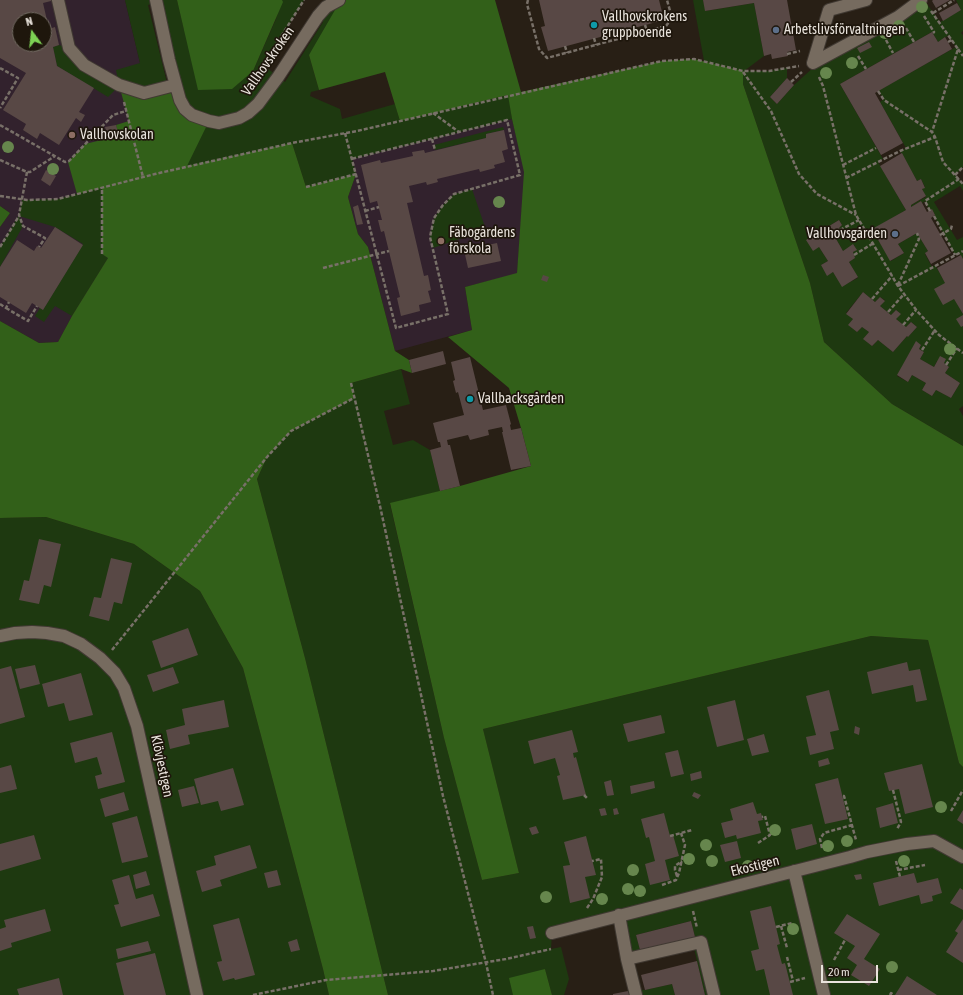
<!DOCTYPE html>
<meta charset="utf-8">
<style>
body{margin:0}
#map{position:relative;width:963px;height:995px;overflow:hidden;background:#281f15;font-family:"Asap Condensed",sans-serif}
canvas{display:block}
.north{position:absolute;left:12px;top:12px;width:40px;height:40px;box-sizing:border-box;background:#1e160c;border:1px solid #6f685f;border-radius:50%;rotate:345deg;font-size:11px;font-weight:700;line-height:16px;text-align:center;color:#e9e3dc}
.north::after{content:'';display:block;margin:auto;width:14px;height:18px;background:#7dd154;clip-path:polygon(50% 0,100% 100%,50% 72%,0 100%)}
.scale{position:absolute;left:821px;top:965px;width:57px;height:18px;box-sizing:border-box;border:2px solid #e9e3dc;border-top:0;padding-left:5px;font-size:12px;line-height:14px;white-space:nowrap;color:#e9e3dc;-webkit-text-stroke:3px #1e160c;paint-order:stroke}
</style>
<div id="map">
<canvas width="963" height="995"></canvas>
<div class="north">N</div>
<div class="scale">20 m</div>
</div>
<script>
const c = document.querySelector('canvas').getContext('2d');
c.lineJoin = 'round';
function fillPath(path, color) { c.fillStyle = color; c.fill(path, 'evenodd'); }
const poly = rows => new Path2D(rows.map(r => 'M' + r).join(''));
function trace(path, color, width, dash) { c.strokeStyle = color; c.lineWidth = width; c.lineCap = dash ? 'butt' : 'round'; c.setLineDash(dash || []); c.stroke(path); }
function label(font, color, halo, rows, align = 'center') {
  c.font = font + ' "Asap Condensed",sans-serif'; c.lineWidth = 3.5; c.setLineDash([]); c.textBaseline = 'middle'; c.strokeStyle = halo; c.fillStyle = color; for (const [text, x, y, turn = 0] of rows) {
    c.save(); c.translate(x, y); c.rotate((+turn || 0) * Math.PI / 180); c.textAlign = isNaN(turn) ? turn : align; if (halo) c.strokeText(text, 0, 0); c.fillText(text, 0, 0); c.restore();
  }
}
fillPath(poly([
 [0,0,125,0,140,63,108,258,72,316,58,342,39,343,0,321,0,227,10,213,0,206],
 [20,20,44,20,44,44,20,44],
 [512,119,525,172,517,274,465,287,472,330,395,351,368,247,358,234,348,197,356,174,351,159]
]), '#32222d');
fillPath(poly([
 [125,0,177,0,184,29,253,71,276,19,282,0,304,0,266,62,267,68,285,82,323,22,317,18,326,7,366,0,309,55,319,90,311,92,310,96,340,109,342,119,395,104,400,121,509,95,512,119,352,159,356,174,306,187,292,143,187,167,185,109,157,2,148,5,168,87,144,93,119,86,108,97,57,66,53,47,59,45,69,48,119,85,116,70,140,63],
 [693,0,703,0,706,11,754,3,764,56,744,71,769,71,787,68,787,78,770,97,777,104,794,85,815,66,924,0,940,22,961,10,956,0,963,0,963,31,961,33,963,35,963,167,955,175,963,184,963,191,960,186,934,202,957,240,963,237,963,259,959,253,955,255,934,216,935,215,932,210,930,211,925,201,922,203,921,201,911,207,911,205,926,197,922,189,925,187,921,179,917,181,900,151,906,148,880,102,884,99,878,91,956,47,949,35,938,42,932,32,930,33,840,84,883,159,878,162,906,210,872,230,891,261,904,253,898,244,917,233,928,251,925,254,932,267,935,265,963,314,963,406,959,409,963,416,963,446,892,404,824,342,810,283,743,84,743,71,704,61],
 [839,220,842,225,839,228,835,237,843,251,854,245,856,250,853,252,855,258,849,262,858,278,842,286,833,272,827,275,821,265,828,261,819,247,829,226],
 [863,292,875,302,880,297,885,300,880,306,891,315,896,310,900,313,896,319,906,327,911,322,917,327,908,337,907,336,893,352,878,340,872,346,864,339,869,332,862,327,857,332,849,325,853,319,846,313],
 [916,342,921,345,919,349,924,352,920,359,934,367,937,361,944,363,949,367,945,373,960,383,951,398,936,390,932,396,922,390,926,383,912,375,908,382,897,376],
 [503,127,504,130,486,134,486,138,435,150,434,145],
 [102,187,102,254,108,258,72,316,55,306,44,322,35,316,40,308,43,310,83,244,55,227,19,216,20,221,23,226,0,267,0,247,19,215,22,200,58,199],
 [472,189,486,230,433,248,430,237,434,218,443,205,454,194],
 [401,369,410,404,384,411,393,445,413,440,430,450,440,491,390,504,444,738,482,880,519,873,483,729,871,636,928,640,959,763,963,767,963,995,705,995,693,944,701,942,699,936,695,937,691,921,636,935,640,950,627,959,619,915,552,933,551,949,561,947,569,979,564,995,552,995,545,969,513,995,388,995,305,658,257,479,267,457,291,431,354,398,351,383],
 [46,517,134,544,200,591,243,668,323,969,329,995,0,995,0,518],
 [672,984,675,995,630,995,628,991,634,989,645,990]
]), '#1e3910');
fillPath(poly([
 [177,0,282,0,283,2,253,71,232,89,198,90],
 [324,0,495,0,521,92,662,61,694,59,743,71,743,84,810,283,824,342,892,404,963,446,963,767,959,763,928,640,871,636,483,729,519,873,482,880,444,738,390,503,460,486,531,466,521,428,509,388,448,337,472,330,465,287,517,273,524,172,512,119,508,95,400,121,385,72,319,90,309,55,335,10],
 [119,85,137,91,175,85,180,100,209,121,187,166,292,143,306,187,356,174,348,197,358,234,368,247,395,351,409,360,412,373,401,369,351,383,354,398,291,431,267,457,257,479,305,658,388,995,329,995,323,969,243,668,200,591,134,544,46,517,0,518,0,321,39,343,58,342,72,316,108,258,102,254,102,188,77,194,68,162,85,144,118,136,116,125,129,121],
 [0,206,10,213,0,227],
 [545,969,552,995,513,995,509,978]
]), '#326019');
fillPath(poly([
 [0,0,51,0,51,1,43,3,49,29,55,27,59,45,53,47,57,66,94,88,79,112,85,115,81,122,76,118,59,145,40,133,37,139,23,130,26,124,3,110,26,73,0,58],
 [20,20,44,20,44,44,20,44],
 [539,0,659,0,664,20,548,51,541,27,545,26],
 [703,0,787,0,796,50,787,52,788,56,772,59,771,54,764,56,754,3,705,11],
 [933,0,950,0,936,8,932,1],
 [957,3,961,10,943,21,939,13],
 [932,32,938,42,945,37,952,49,875,93,903,143,881,155,840,84],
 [869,42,872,47,860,53,857,48],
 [787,78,794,85,777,104,770,97],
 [116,125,119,136,108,138,105,127],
 [504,130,508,149,502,151,505,162,494,165,495,168,480,172,479,169,437,179,438,182,427,185,426,182,409,186,413,202,407,203,424,276,428,275,431,290,428,291,431,302,419,305,420,311,401,316,397,298,400,297,384,231,381,232,378,220,382,220,377,201,370,203,361,165,380,160,381,163,413,156,412,152,424,150,425,153,486,138,486,134],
 [902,153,917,181,921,179,925,188,922,189,926,196,911,205,911,207,921,201,927,212,932,209,935,215,931,218,951,253,931,264,925,253,928,251,917,233,898,244,904,253,890,261,872,229,906,210,880,166],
 [46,170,56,176,50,186,41,180],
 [358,205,363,224,357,225,353,207],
 [839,220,842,225,839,228,842,233,835,237,843,251,853,244,857,250,853,252,855,258,849,262,858,277,842,287,833,272,827,276,821,265,828,261,819,247,813,251,806,240],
 [55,227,83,245,43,310,32,303,26,313,0,297,0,267,17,240,34,251,37,246,41,248],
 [497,243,501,261,468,268,464,250],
 [961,255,963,259,963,314,954,299,943,305,934,289,945,283,937,268],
 [543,275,549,277,547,282,541,280],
 [863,292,875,302,880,297,885,301,880,306,891,315,896,310,901,314,896,319,906,327,911,322,917,327,908,337,907,336,893,352,878,340,872,346,863,339,869,332,862,327,857,332,848,325,853,319,846,314],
 [963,315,963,326,961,327,956,319],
 [916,341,921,345,919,349,924,352,920,359,934,367,940,356,946,359,944,363,949,367,945,373,960,383,951,398,936,390,932,396,922,390,926,383,912,375,908,382,897,375],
 [443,351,446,364,412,373,409,360],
 [470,357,483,410,506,405,511,424,510,425,511,430,521,428,531,466,511,470,502,432,503,432,502,427,488,430,489,435,470,440,468,435,447,440,448,445,450,445,460,486,440,491,430,450,441,447,440,442,438,442,433,423,464,415,458,392,456,393,453,381,455,380,451,362],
 [39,539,61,544,51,587,44,585,39,604,19,600,24,580,29,581],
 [111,558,132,563,122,604,114,602,109,621,89,616,94,597,101,598],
 [188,628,198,655,161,668,152,641],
 [907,662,909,671,920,669,927,700,916,702,913,685,872,694,867,672],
 [35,665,40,684,20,689,15,669],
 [11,666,25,717,0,724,0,669],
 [173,667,179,683,153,692,147,675],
 [81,673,93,715,69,721,64,703,48,707,42,684],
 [829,690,839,730,830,732,834,749,810,755,806,737,816,735,806,696],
 [224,700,229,727,188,735,190,744,170,749,166,730,185,725,182,709],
 [735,700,744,740,717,747,707,707],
 [661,715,665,733,628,742,623,724],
 [855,726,860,728,859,735,854,733],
 [572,730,578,752,573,753,574,758,576,757,586,795,563,800,557,776,560,775,555,758,534,764,528,741],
 [112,732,125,782,98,789,95,776,102,774,97,757,75,763,70,743],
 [764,734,769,752,752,756,747,739],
 [678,750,684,774,671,777,665,753],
 [828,758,830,764,819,767,818,761],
 [922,764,933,807,905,814,899,789,889,791,884,773],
 [11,765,17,789,0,793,0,768],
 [233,768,244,805,221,811,218,801,201,805,194,779],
 [701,771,702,778,691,781,690,774],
 [838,778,848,819,825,824,815,784],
 [611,780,614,795,607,796,604,782],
 [654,781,655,788,631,794,630,786],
 [194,786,199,803,182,807,178,790],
 [124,792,129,810,105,817,100,799],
 [694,792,701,795,698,799,692,796],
 [753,802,757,814,761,813,762,817,763,820,758,821,761,833,737,839,736,835,725,838,721,823,733,820,730,809],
 [893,803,898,823,880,828,876,808],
 [605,808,607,815,601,816,599,809],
 [617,808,619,814,614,815,613,809],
 [963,810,963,824,957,820],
 [664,813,670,836,673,835,679,856,665,860,670,880,650,885,645,864,655,861,649,837,646,838,641,819],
 [137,816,148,857,122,863,112,823],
 [812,824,817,844,796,850,791,829],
 [536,826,539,833,532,835,529,828],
 [34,835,41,859,0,871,0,844],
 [586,836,596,875,585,877,590,898,570,903,563,866,570,865,564,842],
 [737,841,741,858,725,862,720,845],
 [250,845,257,868,220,880,222,886,202,892,196,871,216,865,214,856],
 [277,870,281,885,268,888,264,873],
 [146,871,150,885,136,889,133,875],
 [914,873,917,883,938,878,942,893,932,896,933,901,921,904,919,895,879,906,873,883],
 [861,874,862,879,856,880,854,875],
 [129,875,136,899,153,894,160,916,121,927,114,905,119,904,112,880],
 [960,888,963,890,963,910,950,903],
 [771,906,780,944,777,945,778,949,782,964,785,963,793,995,770,995,764,969,756,971,751,951,759,949,750,911],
 [45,909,51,931,11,943,12,947,0,951,0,929,6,927,4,920],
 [847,914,880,934,864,959,880,969,869,986,851,975,857,965,847,958,855,946,834,933],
 [239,918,255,975,235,980,234,978,223,981,217,962,222,961,213,925],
 [963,919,963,963,946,952,958,933,955,931],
 [691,921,695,937,640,950,636,935],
 [533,926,536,938,530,939,527,927],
 [297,939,300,950,291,952,288,942],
 [148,941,151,951,118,959,116,949],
 [155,953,166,995,124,995,116,963],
 [697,961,705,995,675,995,672,984,645,990,641,975],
 [907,976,926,988,937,995,895,995],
 [59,978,63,995,19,995,17,989],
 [628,991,630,995,613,995,613,994]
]), '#584845');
const minor = poly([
 [58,0,69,48,84,65,119,85,144,93,175,85],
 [156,0,169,60,180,100,185,109,192,115,209,121,219,123,239,118,248,113,258,104,278,77,318,16,326,7,339,0],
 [813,63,898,17,921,0],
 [813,63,829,10,866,0],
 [0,636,15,633,32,632,47,633,64,636,81,644,100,658,115,673,124,688,137,726,197,995],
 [794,871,824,995],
 [619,915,627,959,701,942,714,995],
 [552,933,850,857,867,852,907,844,934,841,963,857],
 [627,959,636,995]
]);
trace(minor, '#403932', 14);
trace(poly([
 [528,0,527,4,539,49,547,58,666,26,672,18,667,0],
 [931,11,958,49,932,132],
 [933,13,954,0],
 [924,16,934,32,933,33],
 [645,25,647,31],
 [906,28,914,42],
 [619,32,621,38],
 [594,38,596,45],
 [886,40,893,53],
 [948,42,952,40],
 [565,46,567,53],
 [958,49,963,56],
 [787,54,800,51],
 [858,56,866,69],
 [267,67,265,62,304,0],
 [0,68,18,78,0,108],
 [743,72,771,111,799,174,817,194,856,215],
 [819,77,823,86,856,215,898,286,917,311,939,335,963,353],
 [791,82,802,72],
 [878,91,884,100,932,132,935,137,943,162,963,184],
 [124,102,143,177],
 [433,113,459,132],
 [0,125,65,162,69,161,113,115,126,111],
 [345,133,396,328,448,314,430,237,434,218,443,205,454,194,520,175,507,120,351,159],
 [432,139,435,150],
 [0,160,27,172,30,172,55,156],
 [843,165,876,148],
 [27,172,19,215,23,226,45,238,39,247],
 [955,175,963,167],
 [846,178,900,151,935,137],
 [306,187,356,174],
 [0,196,27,200,58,199,155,174,292,143,357,131,662,61,694,59,743,71,769,71,799,66],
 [365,211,379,207],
 [930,211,925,201,959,179],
 [934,216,955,255],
 [840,230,859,220],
 [940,235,951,229,952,225],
 [0,247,19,216],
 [102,254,102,187],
 [854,255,872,244],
 [323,268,389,251],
 [898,285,919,239,917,233],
 [898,286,963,251],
 [872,299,892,276],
 [0,304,6,308,9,302],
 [6,308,28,321,37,306],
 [888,312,904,294],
 [903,325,916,310],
 [922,350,935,330],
 [946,365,957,348],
 [351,383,380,506,443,796,486,963,493,995],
 [112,650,267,457,291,431,354,398],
 [893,790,901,822,897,829],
 [584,795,587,798],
 [843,796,844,796,856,840],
 [951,811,963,790],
 [670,836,692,830],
 [758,843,770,835,765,816,762,817],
 [822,848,820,839,824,833,852,825],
 [896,861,900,877],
 [898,870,925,865],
 [677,876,675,870,675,866,682,861],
 [662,885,676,880,679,873,685,845,681,833],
 [587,908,593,899,602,877,601,859,592,861],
 [693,911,697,928],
 [781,926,787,948],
 [776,927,792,923],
 [787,957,793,981],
 [834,960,845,940],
 [790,982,805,978],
 [253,995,326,980,433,971,506,959,551,949],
 [890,995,891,993,894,995]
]), '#787068', 2.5, [4, 2]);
trace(minor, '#766b5f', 12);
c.fillStyle = '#66864d';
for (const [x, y] of [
 [922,7],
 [899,26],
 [885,33],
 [852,63],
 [826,73],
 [8,147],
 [53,169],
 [499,202],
 [950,349],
 [941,807],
 [775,830],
 [847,841],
 [706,845],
 [828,846],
 [689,859],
 [712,861],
 [904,861],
 [748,866],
 [633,870],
 [628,889],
 [640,891],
 [546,897],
 [602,899],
 [793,929],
 [892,967]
]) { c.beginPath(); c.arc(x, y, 6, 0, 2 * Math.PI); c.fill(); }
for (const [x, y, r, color] of [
 [594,25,4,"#0f9aa8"],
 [776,30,4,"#5c6f8a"],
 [72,135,4,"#8d6e63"],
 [895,234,4,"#5c6f8a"],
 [441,241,4,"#8d6e63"],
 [470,399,4,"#0f9aa8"]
]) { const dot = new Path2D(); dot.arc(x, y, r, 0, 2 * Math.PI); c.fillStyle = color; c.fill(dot); trace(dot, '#1e160c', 1.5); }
label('14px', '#e9e3dc', '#1e160c', [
 ["Vallhovskrokens",602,17],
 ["gruppboende",602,33],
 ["Arbetslivsförvaltningen",784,30],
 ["Vallhovskolan",80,135],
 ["Fäbogårdens",449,233],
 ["förskola",449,249],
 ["Vallhovsgården",887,234,"right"],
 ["Vallbacksgården",478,399]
], 'left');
label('14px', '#e9e3dc', '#1e160c', [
 ["Vallhovskroken",268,61,-55],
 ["Klövjestigen",162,766,78],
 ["Ekostigen",755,866,-14]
]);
</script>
